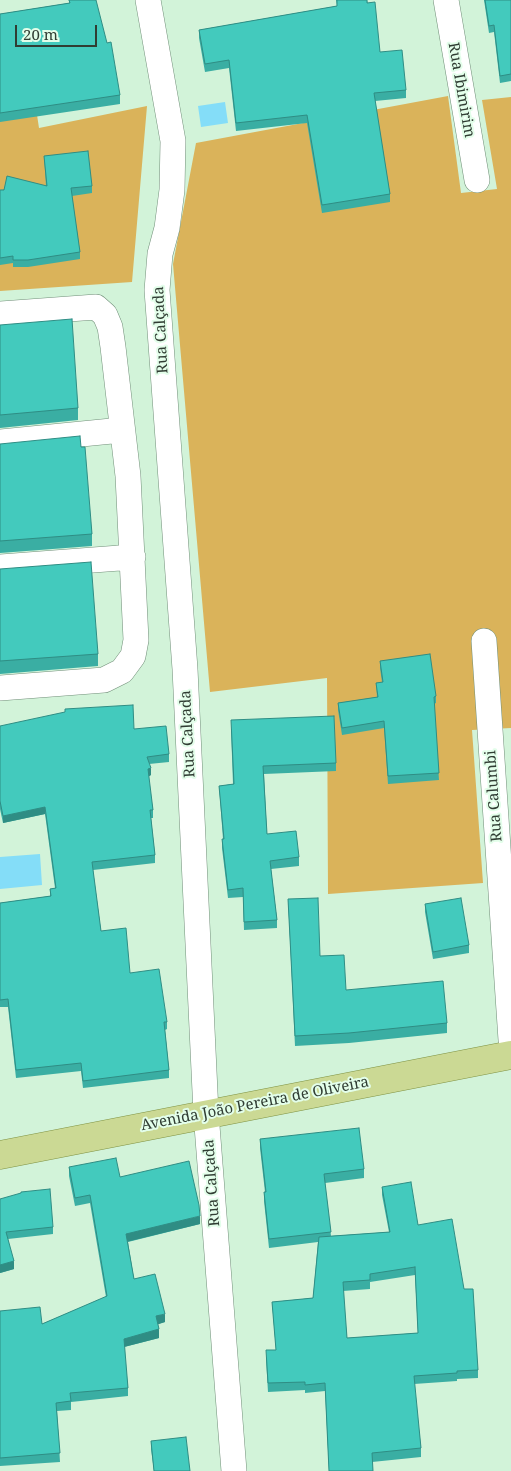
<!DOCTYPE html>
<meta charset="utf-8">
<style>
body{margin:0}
#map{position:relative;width:511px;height:1471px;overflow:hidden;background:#d2f3d9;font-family:"Noto Serif",serif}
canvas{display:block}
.scale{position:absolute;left:15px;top:25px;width:82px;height:22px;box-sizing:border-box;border:2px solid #303d33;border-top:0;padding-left:6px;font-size:15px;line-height:18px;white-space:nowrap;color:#303d33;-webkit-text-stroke:4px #e3feea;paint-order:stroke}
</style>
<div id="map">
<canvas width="511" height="1471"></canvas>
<div class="scale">20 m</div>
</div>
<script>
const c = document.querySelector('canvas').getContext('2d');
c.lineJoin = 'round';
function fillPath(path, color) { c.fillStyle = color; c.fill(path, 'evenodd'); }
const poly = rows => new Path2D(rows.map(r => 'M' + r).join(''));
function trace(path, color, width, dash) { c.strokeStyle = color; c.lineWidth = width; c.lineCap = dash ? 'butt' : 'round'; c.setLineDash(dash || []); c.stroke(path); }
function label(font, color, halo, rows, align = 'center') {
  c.font = font + ' "Noto Serif",serif'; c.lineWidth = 4; c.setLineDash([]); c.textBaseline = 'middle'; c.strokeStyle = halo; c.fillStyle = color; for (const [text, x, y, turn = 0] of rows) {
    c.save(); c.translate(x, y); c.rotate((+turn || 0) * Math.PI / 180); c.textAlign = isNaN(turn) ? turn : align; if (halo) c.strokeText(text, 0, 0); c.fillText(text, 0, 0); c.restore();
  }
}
fillPath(poly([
 [32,82,39,128,147,106,132,282,0,291,0,86],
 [448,96,461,193,497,189,482,100,511,97,511,728,472,730,483,883,328,894,327,678,210,692,173,264,196,143]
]), '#dab35a');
fillPath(poly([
 [225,102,228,123,201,127,198,106],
 [40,854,42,885,0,889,0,857]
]), '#84ddf8');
const minor = poly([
 [148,0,173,141,172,190,167,228,160,254,157,290,185,669,206,1113,234,1471],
 [446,0,477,180],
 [0,314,96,307,105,315,110,327,113,347,128,476,136,640,133,656,122,671,104,680,0,688],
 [0,442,122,430],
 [0,567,133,557],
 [484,641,511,1040]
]);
const primary = poly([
 [0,1155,511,1055]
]);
trace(minor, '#718f79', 26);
trace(primary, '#7f9243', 29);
trace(minor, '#fff', 25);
trace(primary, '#cbd994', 28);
fillPath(poly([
 [69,0,120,95,120,104,0,122,0,14,69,3],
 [336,0,367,0,380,52,406,90,406,98,375,101,390,194,390,202,322,213,307,123,236,131,229,68,205,72,199,38,199,30,337,6],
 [484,0,511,0,511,81,500,83,494,32,489,33],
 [44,156,92,186,92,193,72,196,80,252,80,259,28,267,13,267,13,263,0,265,0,190,46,186],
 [0,325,78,408,78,420,0,428],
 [0,444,81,447,92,534,92,546,0,553],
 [0,569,98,654,98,666,0,674],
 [380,661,436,696,436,703,434,704,439,780,388,784,384,728,342,735,338,710,338,703,377,697,376,683,382,682,380,668],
 [0,726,134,729,169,754,169,762,149,764,151,775,148,776,153,810,153,818,151,818,155,855,155,863,93,870,101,931,130,973,167,1022,167,1029,165,1030,169,1070,169,1078,83,1088,81,1071,16,1078,8,1007,0,1007,0,903,50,896,50,889,55,888,45,814,3,823,0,809],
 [231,729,336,763,336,771,264,774,267,834,299,857,299,866,271,869,277,920,277,928,244,930,243,897,228,898,222,848,222,839,223,839,219,786,233,784],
 [288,899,320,956,346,990,447,1023,447,1033,349,1043,295,1046],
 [425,904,469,945,469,953,433,959,425,912],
 [260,1139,364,1169,364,1178,325,1183,331,1236,389,1232,382,1195,382,1187,418,1225,478,1370,478,1378,457,1379,457,1381,414,1384,421,1448,421,1457,372,1462,373,1471,329,1471,325,1391,305,1393,305,1390,268,1392,266,1359,276,1350,272,1302,313,1298,318,1242,269,1248,264,1201,264,1192,265,1192,260,1148],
 [415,1275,418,1333,347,1338,343,1291,370,1289,370,1282],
 [69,1167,120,1177,200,1224,128,1242,134,1279,165,1322,158,1324,159,1338,124,1347,128,1388,128,1396,71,1402,71,1410,57,1411,60,1462,0,1466,0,1311,42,1324,106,1297,90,1203,75,1206,69,1176],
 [0,1199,53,1227,53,1234,8,1239,14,1269,0,1273],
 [151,1441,190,1471,154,1471,151,1449]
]), '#3aaea3');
fillPath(poly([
 [151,768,151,775,148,777,148,769],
 [45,807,45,814,3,823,3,816],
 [200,1216,200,1224,126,1242,126,1234],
 [14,1261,14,1269,0,1273,0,1265],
 [165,1314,165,1322,156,1325,156,1316],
 [159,1329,159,1338,124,1347,124,1339]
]), '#2f8d84');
const building = poly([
 [69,0,96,0,107,43,111,42,120,95,0,113,0,14,70,3,69,0],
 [337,0,367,0,367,3,375,2,380,52,402,50,406,90,374,93,390,194,322,205,307,115,236,123,229,60,205,64,199,30,337,6,337,0],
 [485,0,511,0,511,74,500,76,494,25,489,26,485,0],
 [88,151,92,186,71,188,80,252,28,260,13,260,13,256,0,258,0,190,4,190,7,176,47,186,44,156,88,151],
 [72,319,78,408,0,415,0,325,72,319],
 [80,436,81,447,85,447,92,534,0,541,0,444,80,436],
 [91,562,98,654,0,661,0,569,91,562],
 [430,654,436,696,434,697,439,773,388,776,384,721,342,728,338,703,378,697,376,683,383,682,380,661,430,654],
 [133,705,134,729,166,726,169,754,147,757,151,768,148,769,153,810,150,810,155,855,92,862,101,931,126,928,130,973,159,969,167,1022,164,1022,169,1070,83,1081,81,1063,16,1070,8,999,0,1000,0,903,51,896,50,889,56,888,45,807,3,816,0,801,0,726,65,712,65,709,133,705],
 [334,716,336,763,263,766,267,834,296,831,299,857,270,861,277,920,244,922,243,888,228,890,222,839,224,839,219,786,234,784,231,720,334,716],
 [318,898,320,956,344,955,346,990,443,981,447,1023,349,1033,295,1036,288,899,318,898],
 [461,898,469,945,433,952,425,904,461,898],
 [359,1128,364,1169,324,1174,331,1232,269,1239,264,1192,266,1192,260,1139,359,1128],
 [116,1158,120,1177,189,1161,199,1205,200,1216,126,1234,134,1279,155,1274,165,1314,156,1316,159,1329,124,1339,128,1388,70,1393,71,1401,56,1403,60,1453,0,1458,0,1311,40,1307,42,1324,107,1296,90,1195,75,1198,69,1167,116,1158],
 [411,1182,418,1225,452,1219,464,1289,473,1289,478,1370,457,1371,457,1373,414,1376,421,1448,372,1453,373,1471,329,1471,325,1383,305,1385,305,1382,268,1383,266,1350,276,1350,272,1302,313,1298,319,1237,390,1232,382,1187,411,1182],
 [415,1267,418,1333,347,1338,343,1282,370,1280,370,1274,415,1267],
 [50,1189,53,1227,6,1232,14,1261,0,1265,0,1199,21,1193,21,1192,50,1189],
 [186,1437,190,1471,154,1471,151,1441,186,1437]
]);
fillPath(building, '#43cabd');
trace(building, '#2f8d84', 1);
label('15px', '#303d33', '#e3feea', [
 ["Rua Ibimirim",461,90,80],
 ["Rua Calçada",161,330,-93],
 ["Rua Calçada",188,734,-93],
 ["Rua Calumbi",494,796,-94],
 ["Avenida João Pereira de Oliveira",255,1104,-11],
 ["Rua Calçada",212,1183,-94]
]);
</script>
